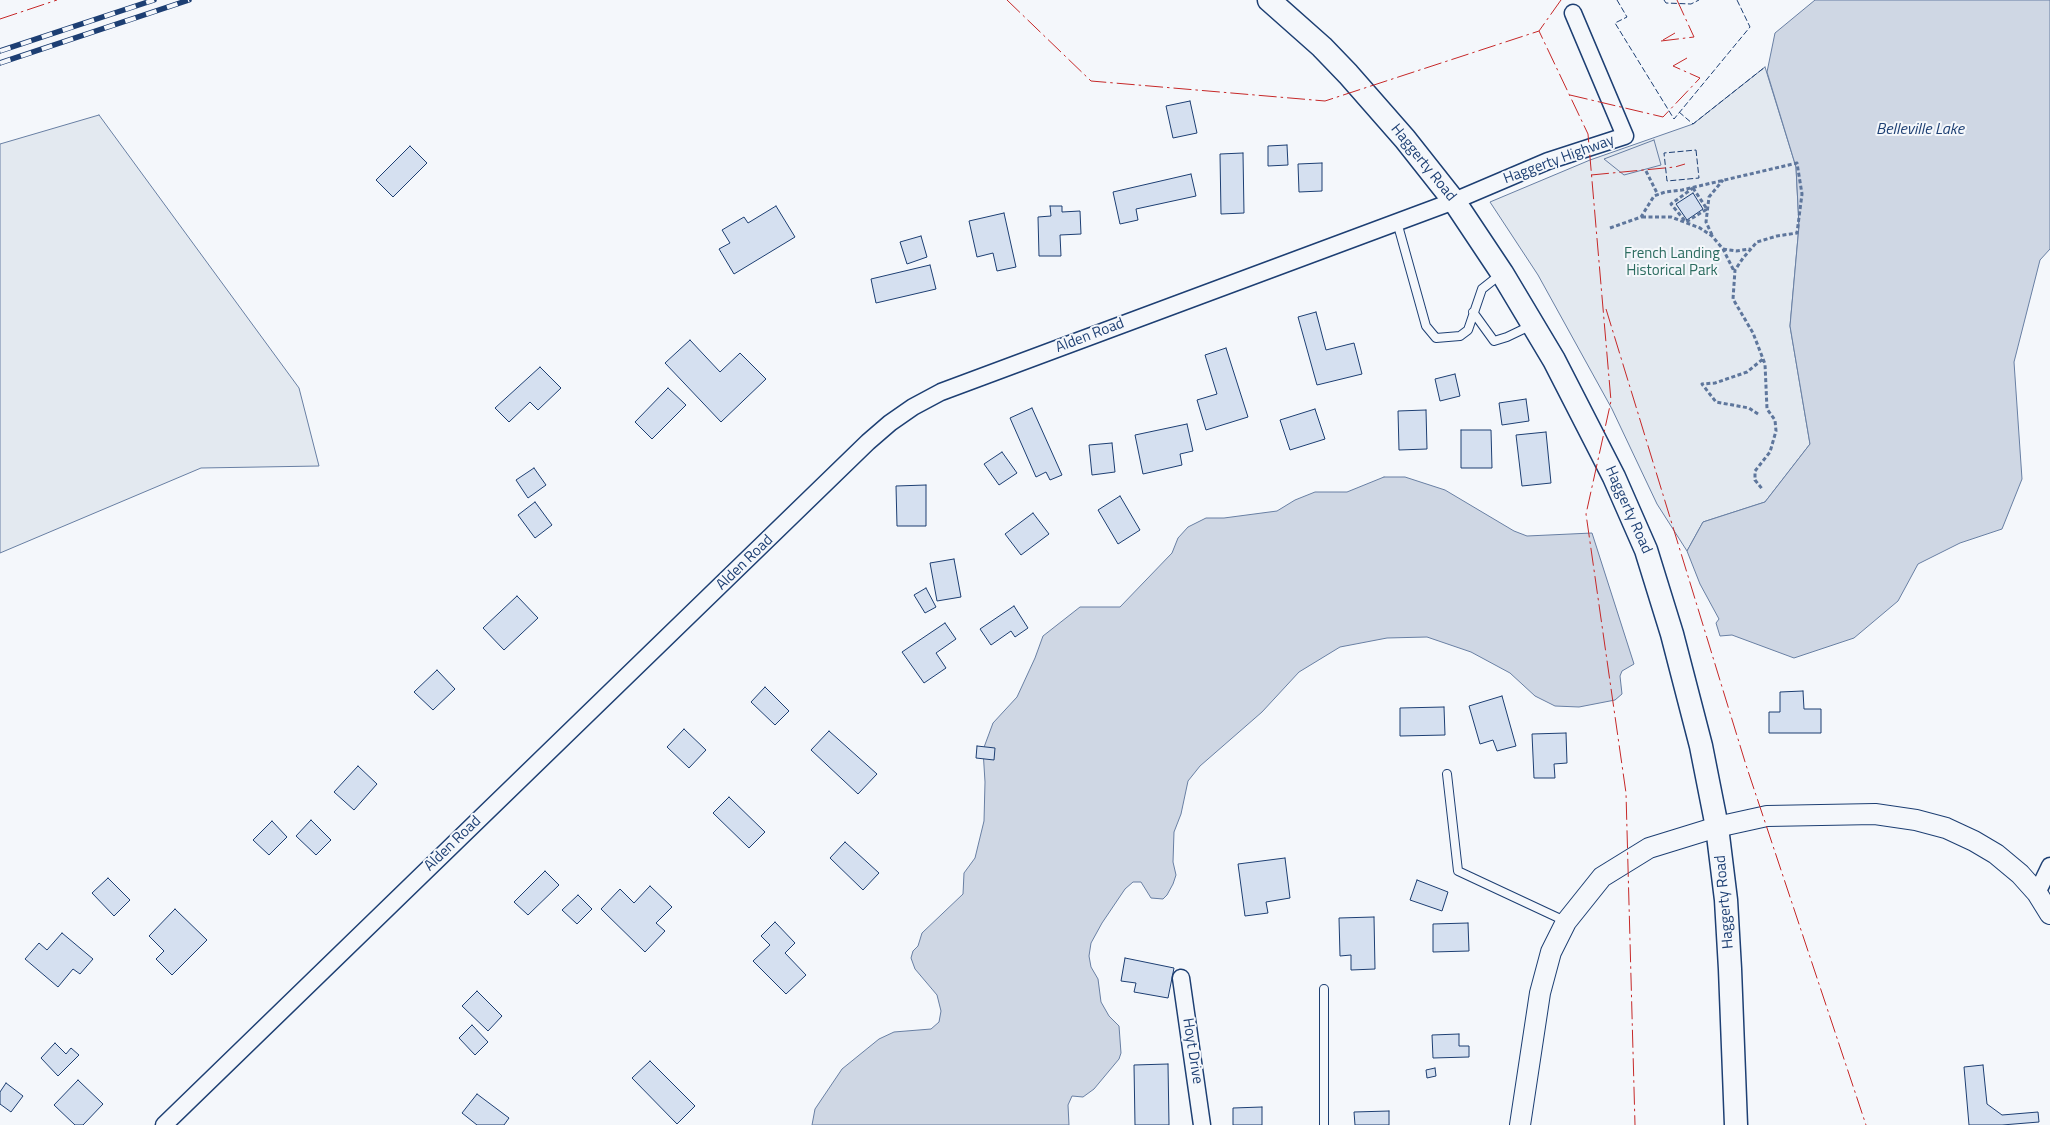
<!DOCTYPE html>
<style>
body{margin:0}
canvas{display:block;background:#f4f7fb}
</style>
<canvas width="2050" height="1125"></canvas>
<script>
const c = document.querySelector('canvas').getContext('2d');
c.lineJoin = 'round';
function fillPath(path, color) { c.fillStyle = color; c.fill(path, 'evenodd'); }
const poly = rows => new Path2D(rows.map(r => 'M' + r).join(''));
function trace(path, color, width, dash) { c.strokeStyle = color; c.lineWidth = width; c.lineCap = dash ? 'butt' : 'round'; c.setLineDash(dash || []); c.stroke(path); }
function label(font, color, halo, rows, align = 'center') {
  c.font = font + ' "Titillium Web",sans-serif'; c.lineWidth = 4; c.setLineDash([]); c.textBaseline = 'middle'; c.strokeStyle = halo; c.fillStyle = color; for (const [text, x, y, turn = 0] of rows) {
    c.save(); c.translate(x, y); c.rotate((+turn || 0) * Math.PI / 180); c.textAlign = isNaN(turn) ? turn : align; if (halo) c.strokeText(text, 0, 0); c.fillText(text, 0, 0); c.restore();
  }
}
const green = poly([
 [1765,67,1796,167,1799,226,1790,326,1810,444,1765,502,1703,522,1687,551,1657,504,1612,409,1538,275,1490,202,1590,160,1693,124,1765,67],
 [99,115,299,388,319,466,201,468,0,553,0,144,99,115]
]);
fillPath(green, '#e3e9f0');
trace(green, '#687fa3', 1);
const parking = poly([
 [1654,140,1661,165,1624,175,1604,159,1654,140]
]);
fillPath(parking, '#e3e8f0');
trace(parking, '#687fa3', 1);
const water = poly([
 [1815,0,2050,0,2050,249,2040,260,2014,362,2022,479,2002,529,1960,543,1918,564,1898,601,1854,638,1794,658,1732,635,1720,636,1716,623,1719,619,1700,584,1687,551,1703,522,1765,502,1810,444,1790,326,1799,226,1796,167,1767,72,1775,33,1815,0],
 [1384,477,1405,477,1445,490,1514,531,1527,536,1592,533,1634,664,1622,671,1620,676,1622,694,1615,700,1579,707,1555,706,1535,696,1510,673,1471,652,1427,637,1387,638,1340,647,1299,672,1262,712,1200,766,1188,781,1181,814,1174,832,1173,862,1176,875,1173,884,1167,895,1163,899,1151,898,1141,882,1133,882,1125,889,1102,923,1091,943,1089,956,1091,967,1098,979,1101,1002,1109,1016,1119,1026,1121,1053,1119,1059,1094,1089,1083,1097,1072,1096,1068,1105,1069,1125,812,1125,815,1109,842,1069,879,1039,894,1032,931,1029,939,1022,941,1011,937,995,915,969,911,958,913,951,918,946,922,933,963,894,964,873,975,858,984,821,985,782,983,750,993,723,1017,697,1035,658,1043,636,1080,607,1120,607,1172,553,1178,538,1188,527,1206,518,1224,518,1277,511,1295,500,1315,492,1347,492,1384,477]
]);
fillPath(water, '#cfd7e4');
trace(water, '#687fa3', 1);
const building = poly([
 [1190,101,1197,133,1173,138,1166,106,1190,101],
 [1287,145,1288,165,1268,166,1268,146,1287,145],
 [410,146,427,163,393,197,376,180,410,146],
 [1243,153,1244,213,1221,214,1220,154,1243,153],
 [1322,163,1322,191,1299,192,1298,164,1322,163],
 [1191,174,1196,196,1136,209,1138,220,1120,224,1113,192,1191,174],
 [1693,193,1703,209,1687,220,1676,204,1693,193],
 [776,206,795,237,734,274,719,249,730,243,722,230,744,217,748,223,776,206],
 [1050,206,1062,206,1062,212,1080,211,1081,234,1060,235,1061,256,1039,256,1038,217,1051,216,1050,206],
 [1004,213,1016,267,997,271,993,253,977,257,969,221,1004,213],
 [921,236,927,257,907,264,900,242,921,236],
 [930,265,936,289,876,303,871,279,930,265],
 [1316,312,1326,350,1354,343,1362,374,1317,385,1298,317,1316,312],
 [690,340,720,372,740,353,766,379,721,422,665,363,690,340],
 [1226,348,1248,417,1206,430,1197,400,1217,394,1205,355,1226,348],
 [540,367,561,388,538,410,530,402,509,422,495,408,540,367],
 [1455,374,1460,396,1440,401,1435,379,1455,374],
 [668,388,686,405,652,439,635,422,668,388],
 [1526,399,1529,421,1502,425,1499,403,1526,399],
 [1032,408,1062,475,1050,480,1046,472,1036,477,1010,418,1032,408],
 [1315,409,1325,439,1290,450,1280,420,1315,409],
 [1426,410,1427,449,1399,450,1398,411,1426,410],
 [1187,424,1193,451,1180,454,1182,465,1143,474,1135,435,1187,424],
 [1461,430,1491,430,1492,468,1461,468,1461,430],
 [1546,432,1551,483,1522,486,1516,435,1546,432],
 [1112,443,1115,472,1092,475,1089,445,1112,443],
 [1002,452,1017,473,999,485,984,464,1002,452],
 [534,468,546,485,528,498,516,480,534,468],
 [926,485,926,526,897,526,896,486,926,485],
 [1120,496,1140,530,1118,544,1098,510,1120,496],
 [535,502,552,525,535,538,518,515,535,502],
 [1033,513,1049,534,1021,555,1005,534,1033,513],
 [954,559,961,597,937,601,930,563,954,559],
 [926,588,936,607,925,613,914,595,926,588],
 [517,596,538,618,504,650,483,628,517,596],
 [1014,606,1028,628,1015,637,1011,631,991,645,980,629,1014,606],
 [945,623,956,639,936,653,946,668,924,683,902,652,945,623],
 [437,670,455,689,433,710,414,692,437,670],
 [765,687,789,711,775,725,751,702,765,687],
 [1803,691,1804,709,1821,709,1821,733,1769,733,1769,712,1780,712,1780,692,1803,691],
 [1502,696,1516,746,1497,751,1493,740,1480,744,1469,706,1502,696],
 [1444,707,1445,735,1400,736,1400,708,1444,707],
 [684,729,706,750,689,768,667,747,684,729],
 [829,731,877,774,858,794,811,750,829,731],
 [1566,733,1567,763,1554,764,1555,778,1534,778,1532,734,1566,733],
 [977,746,995,748,994,760,976,758,977,746],
 [358,766,377,784,354,810,334,792,358,766],
 [729,797,765,832,749,848,713,813,729,797],
 [311,820,331,840,316,855,296,836,311,820],
 [272,821,287,837,269,855,253,840,272,821],
 [845,842,879,873,863,890,830,858,845,842],
 [1285,858,1290,898,1266,902,1268,913,1245,916,1238,864,1285,858],
 [545,871,559,885,528,915,514,902,545,871],
 [108,878,130,900,114,916,92,893,108,878],
 [1417,880,1448,892,1442,911,1410,900,1417,880],
 [650,886,672,907,656,923,665,931,645,952,601,909,620,889,634,903,650,886],
 [578,895,592,909,577,924,562,910,578,895],
 [175,909,207,940,172,975,156,959,164,951,149,936,175,909],
 [1374,917,1375,969,1351,970,1351,955,1340,956,1339,918,1374,917],
 [775,922,795,943,785,953,806,975,786,994,753,961,770,945,761,936,775,922],
 [1468,923,1469,951,1433,952,1433,924,1468,923],
 [62,933,93,959,80,974,73,969,58,987,25,959,39,943,47,950,62,933],
 [1125,958,1174,968,1168,998,1134,992,1136,983,1121,981,1125,958],
 [477,991,502,1016,488,1031,462,1006,477,991],
 [472,1025,488,1042,475,1055,459,1038,472,1025],
 [1459,1034,1459,1046,1469,1046,1469,1057,1433,1058,1432,1035,1459,1034],
 [55,1043,66,1054,71,1048,79,1055,58,1076,41,1058,55,1043],
 [650,1061,695,1106,677,1124,632,1078,650,1061],
 [1168,1064,1169,1125,1135,1125,1134,1065,1168,1064],
 [1983,1065,1987,1104,2002,1115,2038,1112,2039,1122,2002,1125,1969,1125,1964,1067,1983,1065],
 [1435,1068,1436,1076,1427,1078,1426,1070,1435,1068],
 [78,1080,103,1104,83,1125,75,1125,54,1105,78,1080],
 [6,1083,23,1096,11,1112,0,1104,0,1092,6,1083],
 [477,1094,509,1118,504,1125,477,1125,462,1113,477,1094],
 [1262,1107,1262,1125,1233,1125,1233,1108,1262,1107],
 [1389,1111,1389,1125,1355,1125,1354,1112,1389,1111]
]);
fillPath(building, '#d5e0f0');
trace(building, '#1d3f73', 1);
const service = poly([
 [1397,222,1426,326,1436,338,1460,336,1468,330,1482,289,1501,274],
 [1473,312,1494,341,1507,337,1530,326],
 [1447,774,1458,871,1565,921],
 [1324,1125,1324,989]
]);
const minor = poly([
 [2037,893,2050,866],
 [1181,978,1202,1125],
 [164,1125,868,442,890,423,913,407,941,392,1454,201,1548,161,1625,136,1573,13]
]);
const tertiary = poly([
 [1520,1125,1540,993,1551,952,1566,922,1602,877,1649,848,1717,827,1767,816,1875,814,1916,820,1946,828,1974,841,1996,854,2020,874,2037,893,2050,914]
]);
const secondary = poly([
 [1269,0,1322,47,1348,74,1405,139,1454,201,1502,273,1554,360,1614,477,1646,550,1672,634,1701,746,1717,827,1726,900,1730,969,1736,1125]
]);
trace(service, '#1d3f73', 10);
trace(minor, '#1d3f73', 19);
trace(tertiary, '#1d3f73', 22);
trace(secondary, '#1d3f73', 25);
trace(poly([
 [1646,171,1658,195],
 [1693,188,1707,209,1686,222,1671,204,1693,188],
 [1642,217,1671,217,1700,228,1712,236,1723,249,1734,271],
 [1610,228,1641,217,1654,196,1665,192,1682,190,1797,163,1802,194,1797,233,1777,236,1757,242,1743,258,1735,270,1733,299,1753,333,1765,364,1767,409,1775,420,1776,431,1770,452,1755,471,1755,480,1763,490],
 [1712,235,1706,222,1709,197,1723,180],
 [1723,249,1736,251,1750,249],
 [1758,414,1749,408,1716,402,1702,384,1715,383,1747,372,1763,359]
]), '#5e769c', 3, [4, 2.5]);
trace(service, '#f4f7fb', 8);
trace(minor, '#f4f7fb', 16);
trace(tertiary, '#f4f7fb', 20);
trace(secondary, '#f4f7fb', 22);
const rail = poly([
 [0,51,154,0],
 [0,63,189,0]
]);
trace(rail, '#1d3f73', 5.5);
trace(rail, '#f4f7fb', 4, [11]);
trace(poly([
 [1617,0,1627,17,1615,23,1674,119,1750,27,1737,0],
 [1664,0,1666,3,1691,4,1699,0],
 [1679,112,1693,124,1765,67],
 [1696,150,1699,178,1667,181,1664,153,1696,150]
]), '#1d3f73', 1, [6, 2.5]);
trace(poly([
 [1007,0,1091,81,1325,101,1539,31],
 [1561,0,1539,31,1588,134,1611,401,1586,514,1626,793,1635,1125],
 [0,19,57,0],
 [1663,40,1675,33],
 [1661,41,1694,37,1677,0],
 [1673,66,1687,58],
 [1570,95,1663,117,1700,78,1673,66],
 [1591,175,1675,167,1685,164],
 [1606,309,1746,765,1866,1125]
]), '#c62828', 1, [18, 4, 2.5, 4]);
label('15px', '#1d3f73', '#f4f7fb', [
 ["Haggerty Highway",1559,160,-20],
 ["Haggerty Road",1423,163,51],
 ["Alden Road",1090,336,-21],
 ["Haggerty Road",1628,510,66],
 ["Alden Road",745,563,-44],
 ["Alden Road",453,844,-44],
 ["Haggerty Road",1725,902,-95],
 ["Hoyt Drive",1192,1051,81]
]);
label('15px', '#2c6c60', '#f4f7fb', [
 ["French Landing",1672,254],
 ["Historical Park",1672,271]
]);
label('italic 16px', '#1d3f73', '#f4f7fb', [
 ["Belleville Lake",1920,130]
]);
</script>
